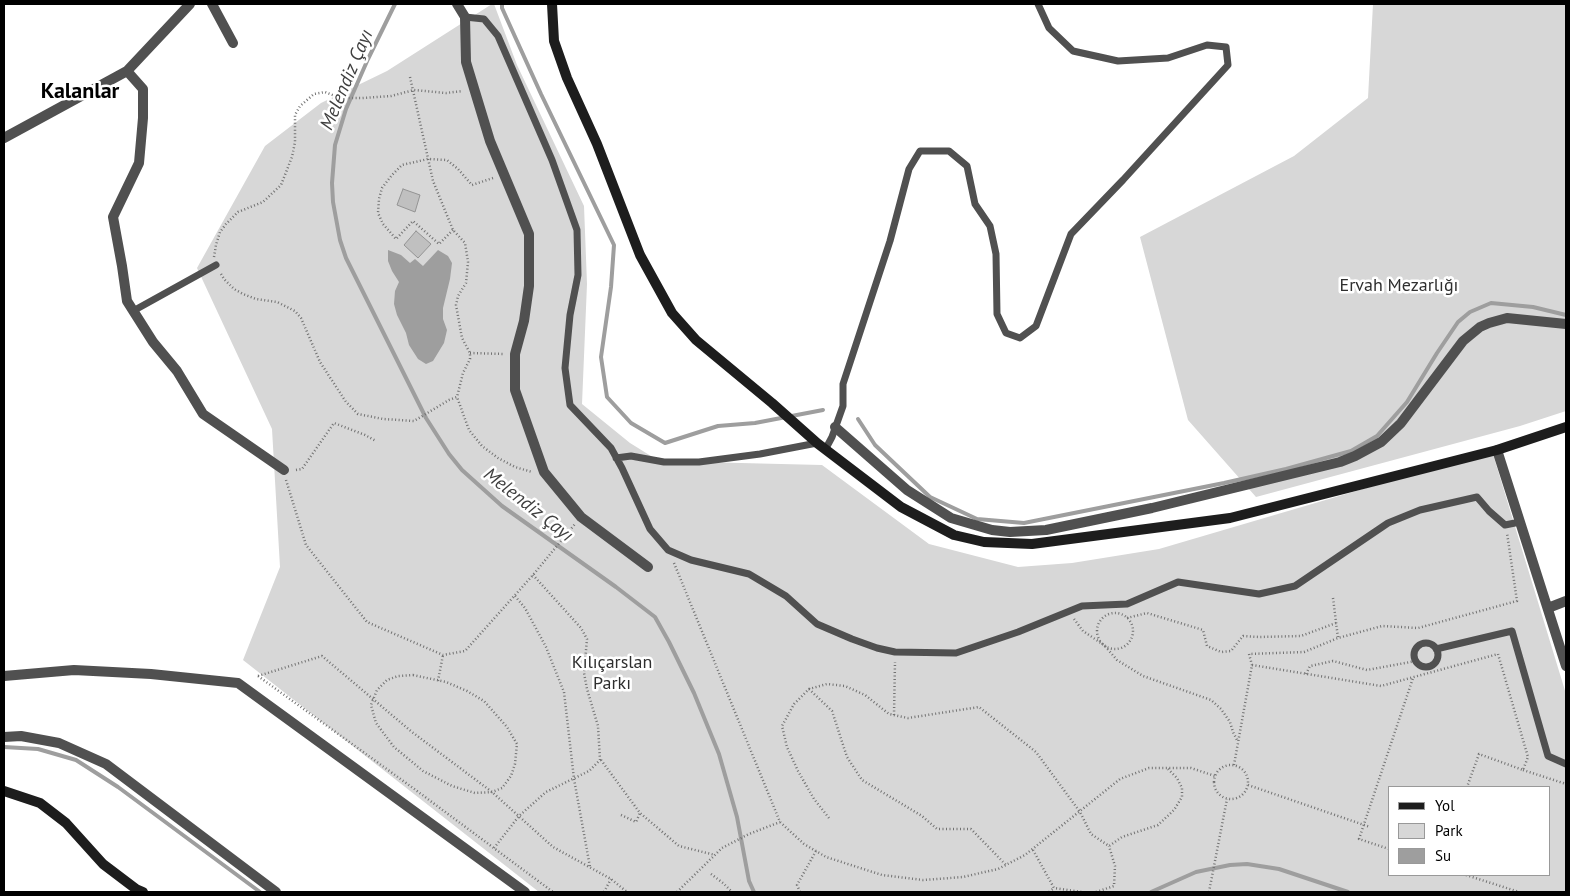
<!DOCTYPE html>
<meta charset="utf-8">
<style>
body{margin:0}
#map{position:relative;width:1570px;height:896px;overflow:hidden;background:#fff;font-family:"PT Sans",sans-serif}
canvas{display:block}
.frame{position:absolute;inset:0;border:5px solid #000;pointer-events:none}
.legend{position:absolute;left:1388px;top:786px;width:162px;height:90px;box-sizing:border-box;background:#fff;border:1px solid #999;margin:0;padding:6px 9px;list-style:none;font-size:15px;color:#000}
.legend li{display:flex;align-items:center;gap:10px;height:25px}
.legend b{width:25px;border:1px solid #999}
</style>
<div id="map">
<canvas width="1570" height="896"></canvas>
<div class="frame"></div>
<ul class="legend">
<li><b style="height:6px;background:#1d1d1d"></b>Yol</li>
<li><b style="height:14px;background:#d7d7d7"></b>Park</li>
<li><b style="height:14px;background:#9e9e9e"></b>Su</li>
</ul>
</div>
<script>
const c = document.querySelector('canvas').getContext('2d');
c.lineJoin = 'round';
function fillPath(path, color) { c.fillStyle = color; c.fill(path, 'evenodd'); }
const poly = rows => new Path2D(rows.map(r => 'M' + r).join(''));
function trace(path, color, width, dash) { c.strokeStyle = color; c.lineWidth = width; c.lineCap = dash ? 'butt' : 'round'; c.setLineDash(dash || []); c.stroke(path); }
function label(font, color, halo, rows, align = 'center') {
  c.font = font + ' "PT Sans",sans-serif'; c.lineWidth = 5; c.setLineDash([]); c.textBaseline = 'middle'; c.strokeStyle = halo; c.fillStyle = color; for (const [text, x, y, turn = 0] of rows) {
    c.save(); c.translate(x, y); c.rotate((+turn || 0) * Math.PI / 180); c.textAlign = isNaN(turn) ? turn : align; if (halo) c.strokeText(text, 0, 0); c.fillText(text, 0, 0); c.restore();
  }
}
fillPath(poly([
 [492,4,494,4,517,65,584,206,587,284,582,404,630,443,659,461,822,465,929,544,1018,567,1072,563,1159,549,1492,451,1566,694,1566,892,539,892,243,660,280,567,272,429,197,268,265,146,321,103,387,71],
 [1389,787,1549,787,1549,875,1389,875],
 [1373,4,1566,4,1566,411,1520,426,1256,497,1188,420,1140,237,1294,156,1368,98]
]), '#d7d7d7');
fillPath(poly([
 [388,250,401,255,410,263,415,259,423,266,438,250,448,256,452,263,450,279,443,308,443,319,447,330,444,343,433,361,426,364,418,359,409,345,406,333,397,315,394,304,395,291,399,282,392,271,388,261]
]), '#9e9e9e');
trace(poly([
 [395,4,368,59,346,109,335,145,332,183,333,202,340,240,346,258,426,418,449,454,462,470,502,506,616,587,655,617,669,642,694,693,719,754,737,817,749,881,754,892],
 [502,4,502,8,541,94,614,245,611,287,601,357,607,397,631,423,665,443,718,426,755,423,823,410],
 [858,419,875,445,930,497,977,519,1024,523,1224,483,1286,469,1351,451,1377,436,1407,402,1437,353,1458,322,1470,312,1491,303,1533,307,1566,315],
 [4,747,38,749,76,760,118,787,260,892],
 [1151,892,1196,872,1230,865,1247,864,1279,869,1348,892]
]), '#9e9e9e', 4);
const building = poly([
 [403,189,420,195,415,212,397,205,403,189],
 [416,231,431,244,418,258,404,245,416,231]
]);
fillPath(building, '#c0c0c0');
trace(building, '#949494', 1);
trace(poly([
 [410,77,433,181,453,230,465,243,468,262,466,283,458,296,456,305,462,338,470,353,470,359,463,373,457,397],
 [453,230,439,244,413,221,396,239,383,224,378,213,379,199,382,188,392,175,402,165,428,159,447,160,458,169,472,185,493,178],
 [214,257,216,245,220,232,226,224,238,212,263,202,281,185,292,157,295,142,295,115,300,106,314,94,325,92,340,98,362,98,391,96,414,90,446,93,463,91],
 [221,274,224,279,234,289,243,294,256,299,277,302,295,311,301,318,320,362,346,402,358,414,383,419,414,421,449,400,457,397,469,430,482,446,498,458,515,467,532,472],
 [470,353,504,354],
 [296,470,302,469,334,423,365,435,376,441],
 [286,480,306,545,367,622,443,655,465,651,533,575,575,524],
 [674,563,780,822,804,844,826,857,882,875,923,880,963,877,998,869,1025,855,1120,779,1149,768,1191,768,1215,776],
 [515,596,525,608,546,647,564,692,574,779,590,867],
 [1333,598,1338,638],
 '1097 631a18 18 0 1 1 36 0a18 18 0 1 1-36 0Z',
 [1127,618,1147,613,1203,630,1207,646,1221,652,1231,651,1243,636,1259,637,1301,636,1336,623],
 [1074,619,1083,631,1104,645,1117,660,1143,676,1211,700,1221,709,1230,722,1233,732,1237,740],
 [1252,665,1381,686,1498,654,1528,757,1523,770,1479,754,1467,787],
 [1306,674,1310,666,1333,661,1367,670,1416,661],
 [413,675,446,682,467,691,484,701,507,727,517,744,515,764,511,776,502,788,492,792,475,793,452,786,423,771,394,747,376,723,371,705,377,690,387,680,398,676,413,675],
 [258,676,322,656,412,732,492,792,553,847,611,879,627,892],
 [258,676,413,788,553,892],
 [438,681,443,655],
 [809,689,832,711,847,757,862,780,922,816,937,829,971,829,1006,865],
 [894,715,895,662],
 [601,760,640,813,679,846,715,855],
 '1214 782a17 17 0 1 1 34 0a17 17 0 1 1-34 0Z',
 [1234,765,1252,665,1249,654,1304,652,1338,638,1382,626,1418,628,1517,601,1507,533],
 [1523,770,1566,784],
 [1248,785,1370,827],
 [621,815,636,822,640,813],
 [829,818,814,799,798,771,787,747,782,726,794,704,809,689,827,684,845,686,865,695,889,714,908,718,979,707,1036,752,1080,812,1091,834,1109,846,1122,837,1158,825,1174,810,1182,797,1182,788,1177,778,1168,769],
 [494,848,519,816,546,792,589,771,600,760,598,726,587,689,584,673,587,639,581,628,533,575],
 [1389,849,1359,839,1413,678],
 [1033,850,1054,888,1082,892],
 [711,874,723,883,732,892],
 [1466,875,1519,892],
 [604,892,611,879],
 [677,892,722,848,749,834,780,822],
 [800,892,797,885,816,851],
 [1049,892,1054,888],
 [1096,892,1114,886,1115,866,1109,846],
 [1209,892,1227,799]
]), '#727272', 2.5, [1, 2.5]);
trace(poly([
 [465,17,484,19,498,36,552,160,577,230,578,275,570,315,565,368,570,405,611,448,622,468,650,529,668,550,691,560,749,574,786,596,817,624,852,639,877,648,895,652,956,653,1018,632,1082,606,1127,604,1178,582,1259,594,1295,586,1388,523,1420,510,1477,497,1489,511,1505,525,1520,522],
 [133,311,216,265],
 [825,450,832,437,843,406,843,384,890,241,909,169,920,151,949,151,967,166,975,204,990,226,996,254,997,314,1006,333,1020,338,1036,326,1071,234,1123,180,1228,65,1226,47,1207,45,1168,58,1118,61,1073,51,1049,28,1038,4],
 [616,458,631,456,664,462,699,462,760,454,817,443],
 '1414 655a12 12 0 1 1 24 0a12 12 0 1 1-24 0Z',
 [1436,649,1512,631,1548,756,1566,764]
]), '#505050', 7);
trace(poly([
 [212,4,233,43],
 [457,4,465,17,466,62,490,141,529,234,529,286,524,321,515,354,515,390,544,472,581,517,648,567],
 [127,71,143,89,143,118,139,163,113,217,122,266,127,301,153,342,177,371,203,414,284,470],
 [4,138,127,71,190,4],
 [835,427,907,490,951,518,992,530,1010,532,1046,530,1152,508,1340,462,1355,456,1381,442,1401,423,1463,341,1480,327,1489,323,1507,318,1566,324],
 [1497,450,1566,666],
 [1548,608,1566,601],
 [4,676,74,670,151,674,238,683,525,892],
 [4,737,21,736,59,743,106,764,276,892]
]), '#505050', 10);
trace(poly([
 [552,4,554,41,567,78,597,144,640,255,672,313,696,340,772,403,817,443,901,507,954,535,984,542,1032,544,1230,518,1497,450,1566,427],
 [4,791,40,803,66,823,103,864,136,889,143,892]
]), '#1d1d1d', 10);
label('18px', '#2e2e2e', '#fff', [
 ["Ervah Mezarlığı",1399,286],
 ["Kılıçarslan",612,663],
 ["Parkı",612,684]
]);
label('italic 19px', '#3f3f3f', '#fff', [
 ["Melendiz Çayı",347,80,-67],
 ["Melendiz Çayı",528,505,38]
]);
label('bold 22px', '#000', '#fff', [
 ["Kalanlar",80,92]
]);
</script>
